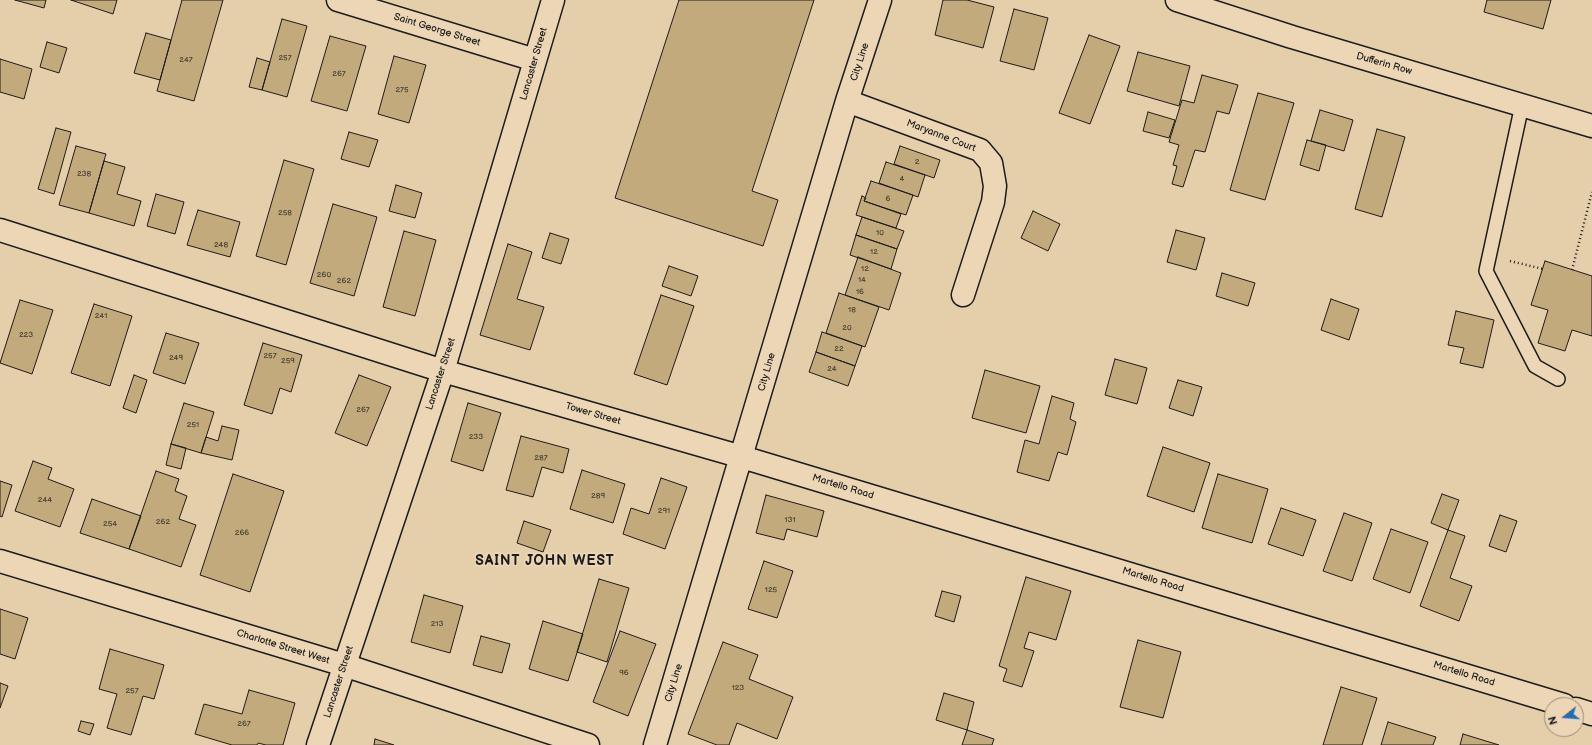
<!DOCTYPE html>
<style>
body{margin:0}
#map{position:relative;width:1592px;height:745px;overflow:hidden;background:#e5ceaa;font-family:"Balsamiq Sans",sans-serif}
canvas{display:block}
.north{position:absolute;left:1544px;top:697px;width:40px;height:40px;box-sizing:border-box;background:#ecd6b5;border:1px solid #998c78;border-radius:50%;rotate:253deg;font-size:11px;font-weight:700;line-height:16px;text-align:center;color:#1c1c1c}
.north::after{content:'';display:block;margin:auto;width:14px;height:18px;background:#1f6fb2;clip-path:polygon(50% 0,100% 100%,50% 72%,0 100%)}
</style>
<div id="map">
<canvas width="1592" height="745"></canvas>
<div class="north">N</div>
</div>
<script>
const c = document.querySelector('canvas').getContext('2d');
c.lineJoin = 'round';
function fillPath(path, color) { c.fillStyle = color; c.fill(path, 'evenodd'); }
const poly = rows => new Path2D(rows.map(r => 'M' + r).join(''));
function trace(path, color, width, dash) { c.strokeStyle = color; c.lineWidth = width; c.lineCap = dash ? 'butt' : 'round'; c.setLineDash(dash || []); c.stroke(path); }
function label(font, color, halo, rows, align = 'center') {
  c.font = font + ' "Balsamiq Sans",sans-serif'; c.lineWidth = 3.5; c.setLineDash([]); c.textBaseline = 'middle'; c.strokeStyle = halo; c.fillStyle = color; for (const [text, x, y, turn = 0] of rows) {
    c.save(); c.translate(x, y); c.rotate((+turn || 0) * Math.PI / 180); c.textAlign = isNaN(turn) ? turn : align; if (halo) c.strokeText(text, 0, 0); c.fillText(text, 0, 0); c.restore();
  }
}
const building = poly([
 [15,0,46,0,44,8,15,0],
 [71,0,117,0,113,14,71,0],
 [182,0,223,0,194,101,157,91,182,0],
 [679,0,814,0,752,191,778,200,763,246,615,198,679,0],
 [943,0,967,0,994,7,983,48,935,35,943,0],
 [1487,0,1551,0,1543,29,1484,12,1487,0],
 [1014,9,1048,18,1034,70,1000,61,1014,9],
 [282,19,307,26,287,97,262,90,282,19],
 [146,33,171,40,160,80,134,73,146,33],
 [1089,35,1120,46,1090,124,1059,113,1089,35],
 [330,36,366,46,347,111,311,101,330,36],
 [47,42,67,48,59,73,40,67,47,42],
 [1138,52,1190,66,1179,106,1127,91,1138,52],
 [394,56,426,65,409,123,378,114,394,56],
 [257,58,270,62,262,90,249,87,257,58],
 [0,59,32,69,24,99,0,92,0,59],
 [1202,75,1238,85,1229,114,1217,111,1205,152,1195,150,1183,187,1172,184,1177,166,1173,165,1179,145,1169,142,1182,100,1194,103,1202,75],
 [1258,93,1294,103,1265,200,1230,190,1258,93],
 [1320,110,1353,120,1344,151,1311,141,1320,110],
 [1148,112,1175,120,1169,138,1143,131,1148,112],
 [56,128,71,132,54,194,38,189,56,128],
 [1377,129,1405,137,1382,217,1355,209,1377,129],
 [349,132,378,140,369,167,341,159,349,132],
 [1307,140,1326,145,1319,171,1300,165,1307,140],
 [76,146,106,154,89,213,59,205,76,146],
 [900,146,940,160,934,178,894,164,900,146],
 [284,160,314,169,286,265,256,256,284,160],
 [104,161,125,167,117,194,141,201,134,226,89,213,104,161],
 [886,162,925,175,918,197,879,183,886,162],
 [871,181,913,195,906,215,864,201,871,181],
 [396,185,422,193,415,218,389,211,396,185],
 [156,194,184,202,175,234,147,226,156,194],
 [862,196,866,198,864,201,901,214,896,228,856,215,862,196],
 [333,204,377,217,354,296,310,283,333,204],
 [198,210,240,222,230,257,187,245,198,210],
 [1033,211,1060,224,1048,251,1021,238,1033,211],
 [862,217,904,231,897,249,856,235,862,217],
 [1176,230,1205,238,1196,270,1167,262,1176,230],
 [404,231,436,240,415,316,383,307,404,231],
 [550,233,569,239,561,264,542,258,550,233],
 [856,235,897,249,891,269,850,255,856,235],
 [508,244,532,252,517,299,544,307,530,350,480,335,508,244],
 [858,257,901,273,889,310,845,295,858,257],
 [1545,261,1592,276,1592,336,1572,330,1565,351,1538,343,1548,310,1531,305,1545,261],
 [669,266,698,276,691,296,662,286,669,266],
 [1222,273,1255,283,1248,306,1216,296,1222,273],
 [839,293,879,307,865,347,826,333,839,293],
 [661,295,694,306,667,385,634,374,661,295],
 [1331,299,1359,309,1349,340,1321,330,1331,299],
 [20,300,53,310,32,374,0,363,20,300],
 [94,304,132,316,110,386,71,373,94,304],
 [1456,311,1494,320,1483,368,1460,363,1464,348,1448,345,1456,311],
 [822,332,862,346,855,366,816,352,822,332],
 [166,333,199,343,185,384,153,373,166,333],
 [263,343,302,355,291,392,280,388,272,414,244,405,263,343],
 [816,352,855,366,848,386,809,372,816,352],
 [1115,359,1147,368,1137,404,1105,395,1115,359],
 [985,370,1040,386,1026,433,972,418,985,370],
 [134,375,147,380,136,413,123,408,134,375],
 [359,375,391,387,367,446,335,433,359,375],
 [1178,380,1202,387,1193,416,1169,408,1178,380],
 [1052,396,1074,403,1070,419,1076,422,1067,455,1058,452,1049,481,1017,472,1025,440,1039,444,1052,396],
 [184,403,214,412,201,453,171,444,184,403],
 [468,403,501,413,483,471,451,461,468,403],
 [222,426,239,430,232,460,201,453,206,437,218,441,222,426],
 [521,436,569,449,563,473,542,467,533,497,506,490,521,436],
 [171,444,186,448,181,469,166,465,171,444],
 [1163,447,1210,463,1194,512,1147,496,1163,447],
 [33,461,52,468,48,479,74,489,60,527,15,511,33,461],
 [582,470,625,484,613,523,570,509,582,470],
 [156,471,179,479,175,491,187,496,179,519,196,525,181,567,129,549,156,471],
 [233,474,284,491,250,592,200,575,233,474],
 [1218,474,1268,489,1252,543,1202,528,1218,474],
 [661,478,687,487,665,549,623,534,631,508,649,514,661,478],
 [0,481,12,485,2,517,0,516,0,481],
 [1442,494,1459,500,1448,530,1431,523,1442,494],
 [766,495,824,511,817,537,787,529,784,540,756,533,766,495],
 [92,499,141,516,129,549,80,533,92,499],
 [1281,508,1316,520,1303,556,1268,544,1281,508],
 [1344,513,1372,523,1352,581,1323,571,1344,513],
 [1500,515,1517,521,1506,552,1489,546,1500,515],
 [524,521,551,530,543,552,517,543,524,521],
 [1391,529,1428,542,1410,593,1373,579,1391,529],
 [1448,530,1465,536,1450,578,1472,586,1459,621,1420,606,1448,530],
 [764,561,793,571,777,618,748,609,764,561],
 [1026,577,1071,591,1056,640,1029,632,1024,648,1034,651,1022,687,1003,681,1007,669,999,666,1026,577],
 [599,579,629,588,607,662,577,652,599,579],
 [942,591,961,596,954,622,935,616,942,591],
 [424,595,463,606,450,653,411,642,424,595],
 [0,609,28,618,15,659,0,654,0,609],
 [543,621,583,634,568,681,529,669,543,621],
 [620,631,656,644,628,716,593,702,620,631],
 [481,636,510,644,502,673,473,665,481,636],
 [1138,640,1181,652,1163,718,1120,707,1138,640],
 [723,642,758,655,749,679,793,697,777,739,737,723,729,745,717,745,688,734,723,642],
 [110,649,164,665,154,699,143,696,131,735,107,728,117,694,99,689,110,649],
 [0,683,8,686,0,708,0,683],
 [1341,687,1377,698,1362,745,1323,745,1341,687],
 [249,690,295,703,283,745,266,745,258,743,257,745,232,745,195,734,204,704,242,714,249,690],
 [944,693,974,702,967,730,936,720,944,693],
 [81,721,94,724,90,735,78,731,81,721],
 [1388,722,1436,737,1433,745,1381,745,1388,722],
 [967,730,994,739,992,745,962,745,967,730],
 [1463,734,1499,745,1460,745,1463,734],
 [375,739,394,745,374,745,375,739]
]);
fillPath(building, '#c3aa7c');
trace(building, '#1c1c1c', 1);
const lane = poly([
 [1522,105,1486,271,1535,366,1558,379]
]);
const street = poly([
 [338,0,535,60],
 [847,101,980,150,991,163,995,186,993,202,963,295],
 [0,230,443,371,742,457,1564,705],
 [0,561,344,665,588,745],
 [1576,709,1592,714],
 [318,745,443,371,553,0],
 [655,745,847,101,880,0]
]);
const secondary = poly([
 [1177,0,1292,37,1592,126]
]);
trace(lane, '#1c1c1c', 16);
trace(street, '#1c1c1c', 25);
trace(secondary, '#1c1c1c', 25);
trace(poly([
 [1510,261,1543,269],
 [1572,270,1592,192]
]), '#1c1c1c', 2.5, [1, 3]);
trace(lane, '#ecd6b5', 13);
trace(street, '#ecd6b5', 22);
trace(secondary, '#ecd6b5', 22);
label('8px', '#464034', null, [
 ["257",285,58],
 ["247",186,60],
 ["267",339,74],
 ["275",402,90],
 ["2",917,162],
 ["238",84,174],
 ["4",902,179],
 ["6",888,199],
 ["258",285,213],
 ["10",880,233],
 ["248",221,245],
 ["12",874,252],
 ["12",865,269],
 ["260",324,275],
 ["14",862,280],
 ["262",344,281],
 ["16",860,292],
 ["18",852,310],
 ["241",101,316],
 ["20",847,328],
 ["223",26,335],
 ["22",839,349],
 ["257",270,356],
 ["249",176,358],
 ["259",288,361],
 ["24",832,369],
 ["267",363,410],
 ["251",193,425],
 ["233",476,437],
 ["287",541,458],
 ["289",598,496],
 ["244",45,500],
 ["291",664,511],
 ["131",790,520],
 ["262",163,522],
 ["254",110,524],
 ["266",242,533],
 ["125",771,590],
 ["213",437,624],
 ["96",624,673],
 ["123",738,688],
 ["257",132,691],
 ["267",244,724]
]);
label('10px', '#1c1c1c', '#ecd6b5', [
 ["Saint George Street",437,30,17],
 ["City Line",860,62,-72],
 ["Lancaster Street",534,64,-74],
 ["Dufferin Row",1384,64,16],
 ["Maryanne Court",941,136,21],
 ["City Line",767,372,-74],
 ["Lancaster Street",441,374,-72],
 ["Tower Street",593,414,16],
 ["Martello Road",843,487,17],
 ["Martello Road",1153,580,17],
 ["Charlotte Street West",283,647,17],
 ["Martello Road",1464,674,17],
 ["Lancaster Street",339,682,-72],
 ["City Line",674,683,-73]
]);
c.letterSpacing = '1px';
label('bold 14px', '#1c1c1c', '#ecd6b5', [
 ["SAINT JOHN WEST",545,561]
]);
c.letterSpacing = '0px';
</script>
